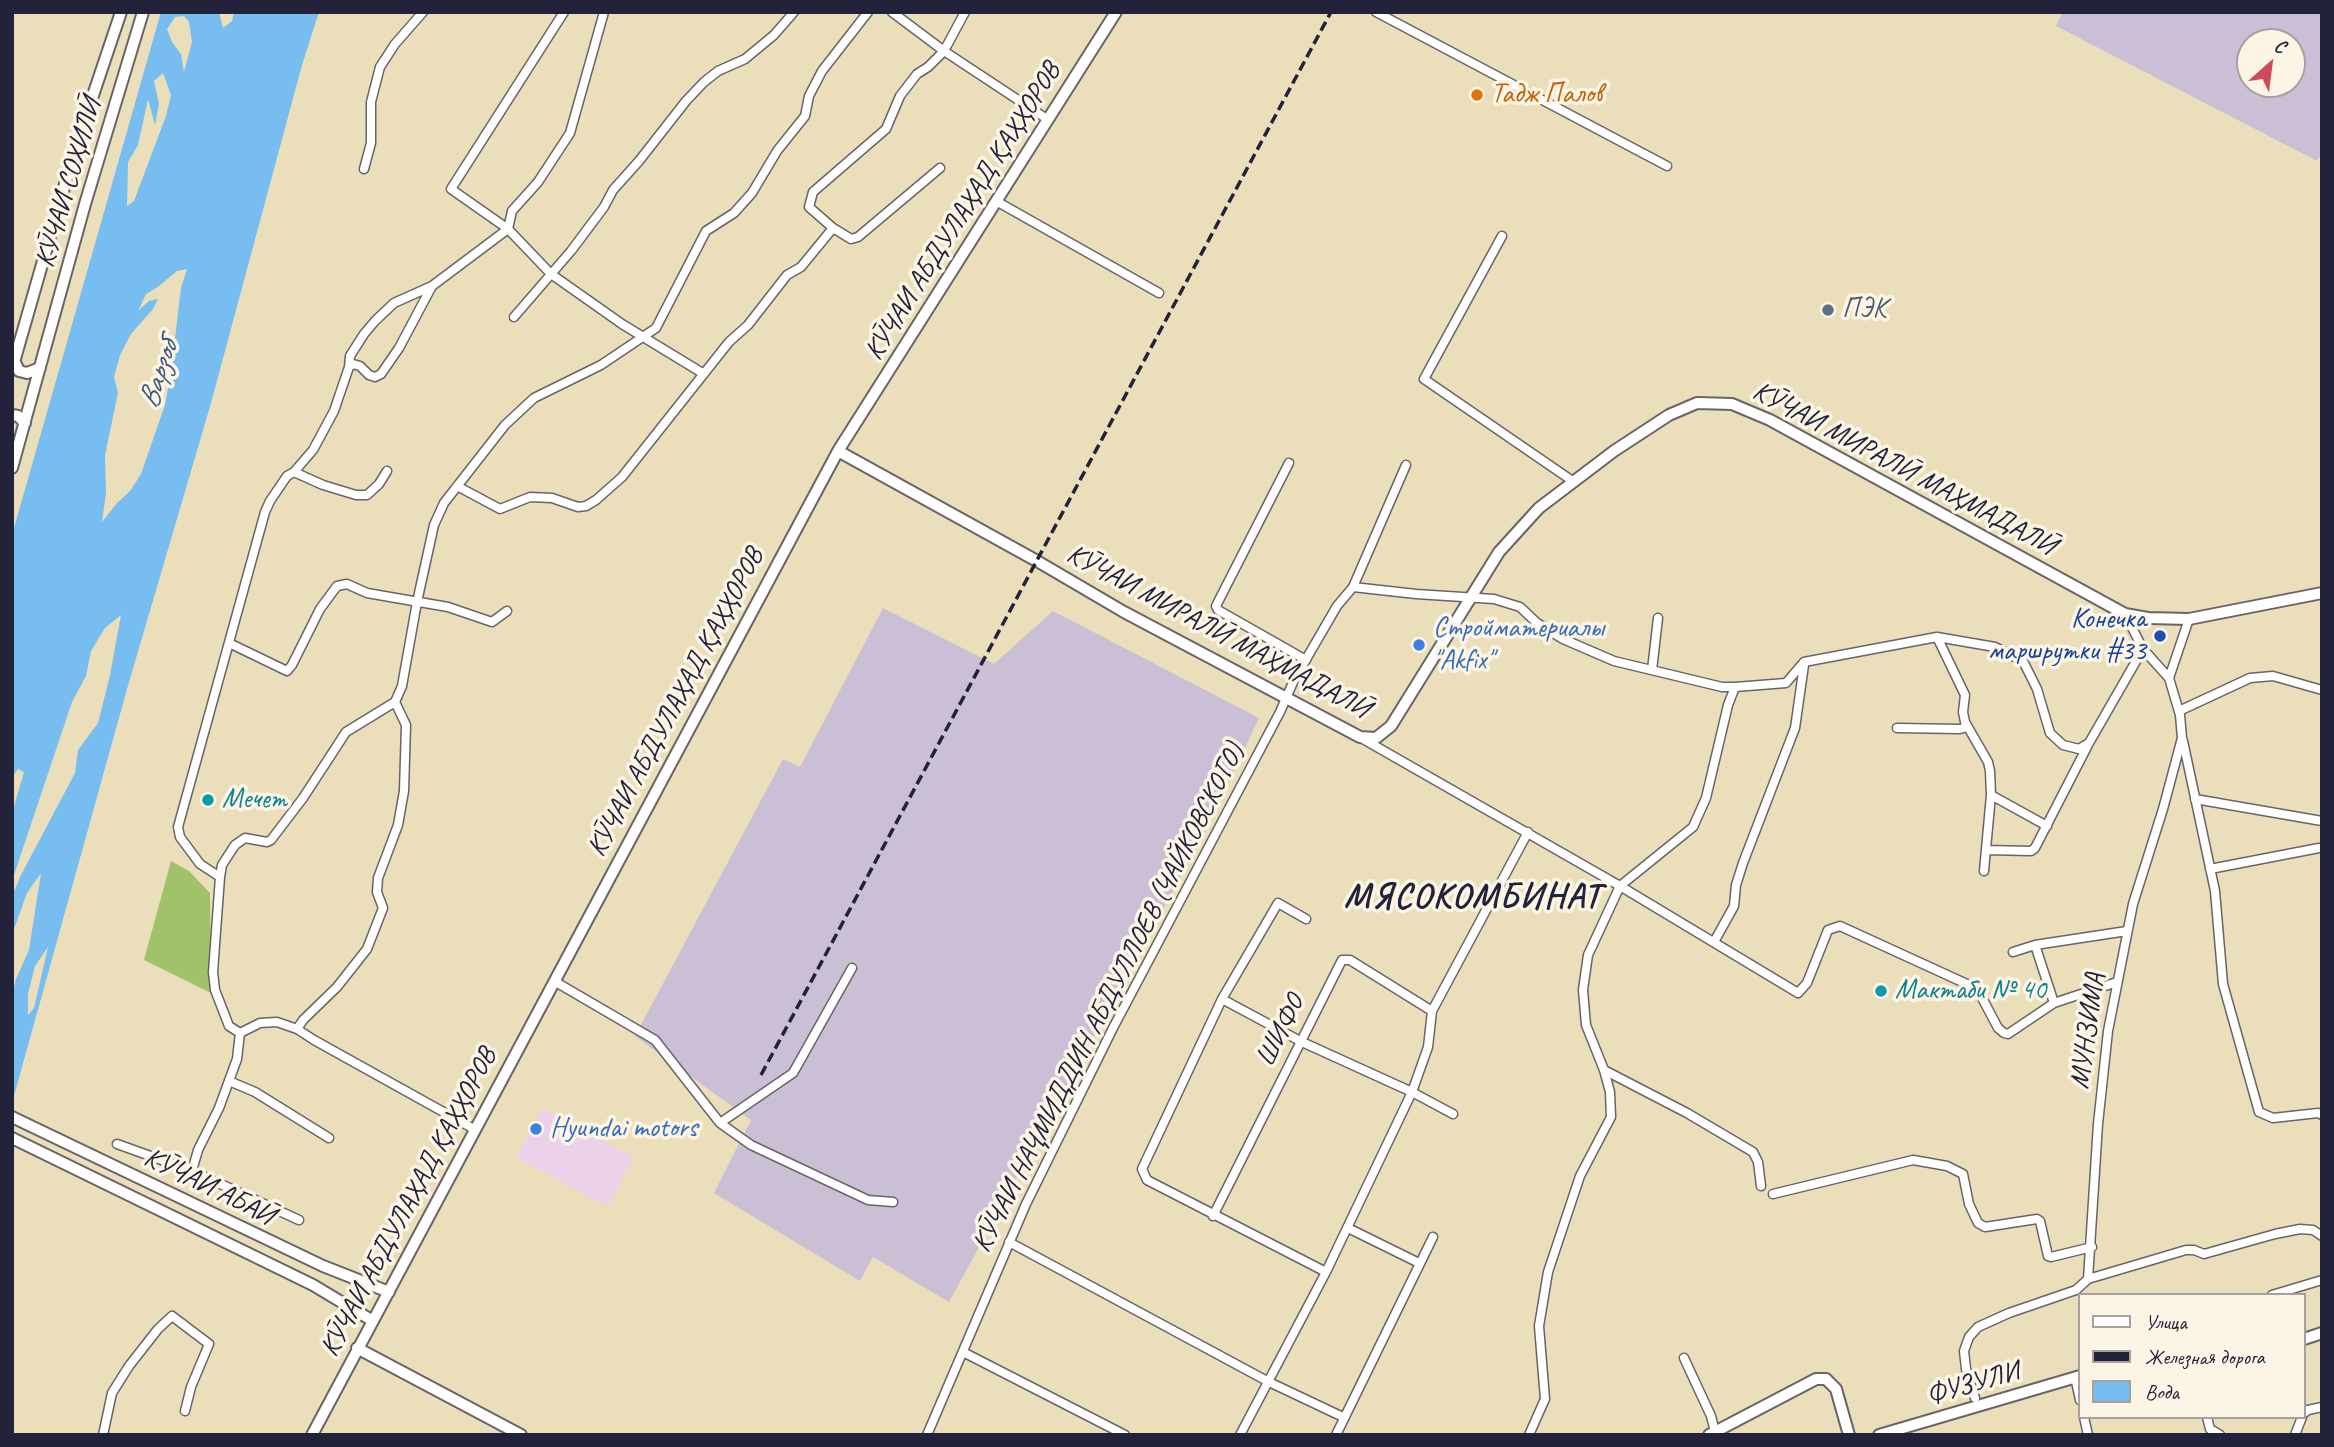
<!DOCTYPE html>
<meta charset="utf-8">
<style>
body{margin:0}
#map{position:relative;width:2334px;height:1447px;overflow:hidden;background:#ebdeba;font-family:Caveat,sans-serif}
canvas{display:block}
.frame{position:absolute;inset:0;border:14px solid #22223b;pointer-events:none}
.legend{position:absolute;left:2078px;top:1293px;width:228px;height:126px;box-sizing:border-box;background:#fcf5e5;border:2px solid #a5a1a1;margin:0;padding:9px 12px;list-style:none;font-size:21px;color:#22223b}
.legend li{display:flex;align-items:center;gap:14px;height:35px}
.legend b{width:35px;border:2px solid #a5a1a1}
.north{position:absolute;left:2236px;top:28px;width:70px;height:70px;box-sizing:border-box;background:#fcf5e5;border:2px solid #a5a1a1;border-radius:50%;rotate:28deg;font-size:19px;font-weight:700;line-height:28px;text-align:center;color:#22223b}
.north::after{content:'';display:block;margin:auto;width:24px;height:32px;background:#d1495b;clip-path:polygon(50% 0,100% 100%,50% 72%,0 100%)}
</style>
<div id="map">
<canvas width="2334" height="1447"></canvas>
<div class="frame"></div>
<ul class="legend">
<li><b style="height:9px;background:#fff"></b>Улица</li>
<li><b style="height:9px;background:#22223b"></b>Железная дорога</li>
<li><b style="height:19px;background:#77bdef"></b>Вода</li>
</ul>
<div class="north">С</div>
</div>
<script>
const c = document.querySelector('canvas').getContext('2d');
c.lineJoin = 'round';
function fillPath(path, color) { c.fillStyle = color; c.fill(path, 'evenodd'); }
const poly = rows => new Path2D(rows.map(r => 'M' + r).join(''));
function trace(path, color, width, dash) { c.strokeStyle = color; c.lineWidth = width; c.lineCap = dash ? 'butt' : 'round'; c.setLineDash(dash || []); c.stroke(path); }
function label(font, color, halo, rows, align = 'center') {
  c.font = font + ' Caveat,sans-serif'; c.lineWidth = 7; c.setLineDash([]); c.textBaseline = 'middle'; c.strokeStyle = halo; c.fillStyle = color; for (const [text, x, y, turn = 0] of rows) {
    c.save(); c.translate(x, y); c.rotate((+turn || 0) * Math.PI / 180); c.textAlign = isNaN(turn) ? turn : align; if (halo) c.strokeText(text, 0, 0); c.fillText(text, 0, 0); c.restore();
  }
}
fillPath(poly([
 [542,1108,633,1157,608,1206,516,1158]
]), '#ecd1ea');
fillPath(poly([
 [2063,12,2322,12,2322,153,2317,161,2056,26],
 [2250,42,2292,42,2292,84,2250,84],
 [883,608,994,664,1053,611,1259,718,1203,836,949,1302,873,1257,860,1281,714,1193,751,1120,635,1036,783,759,800,767]
]), '#cbbfd5');
fillPath(poly([
 [171,861,189,871,210,893,211,993,144,960]
]), '#a2c26a');
fillPath(poly([
 [161,12,219,12,223,28,232,21,234,12,319,12,302,65,211,403,127,689,12,1103,12,997,16,979,29,950,41,873,27,893,14,929,12,941,12,896,21,875,75,773,78,750,98,723,110,675,121,615,105,628,91,651,86,676,72,702,12,881,12,813,24,772,18,769,12,777,12,535],
 [184,16,189,22,192,42,184,72,181,54,172,42,167,29,175,17],
 [163,73,171,95,166,116,134,201,127,206,128,162,138,145,148,99,155,125,159,104,154,81],
 [187,269,181,288,171,372,165,405,141,474,130,491,117,503,102,522,106,493,105,455,118,393,114,377,120,355,131,334,153,309,158,299,149,301,138,311,146,294,159,286,177,271],
 [48,947,34,1008,28,1015,28,994,35,966]
]), '#77bdef');
const street = poly([
 [564,12,451,189,508,229,551,274,622,324,704,374],
 [892,12,944,51,1047,119],
 [1376,12,1667,166],
 [364,169,371,143,371,102,380,67,395,44,423,12],
 [996,201,1159,293],
 [833,228,809,207,813,192,886,129,900,96,917,74,928,67,944,51,965,12],
 [1502,236,1424,379,1574,482],
 [514,317,571,251,604,207,613,190,639,161,686,101,704,82,718,71,745,59,774,35,794,12],
 [349,367,350,356,364,334,375,321,394,303,432,286],
 [1289,463,1216,606,1218,610,1306,660],
 [294,472,323,485,356,495,367,495,379,484,387,471],
 [457,486,500,509,530,497,552,498,578,507,586,506,596,500,622,477,729,342,748,325,787,275,801,267,833,228,851,239,858,237,940,168],
 [1353,587,1406,465],
 [1937,637,1965,695,1963,712,1965,722,1988,762,1990,771,1991,795,1984,871],
 [229,643,287,671,292,665,320,609,337,586,347,584,367,593,448,607,492,622,507,611],
 [1652,670,1658,618],
 [2169,678,2189,619],
 [2179,711,2250,678,2273,676,2322,690],
 [1897,728,1960,729,1967,727],
 [1363,739,1620,886,1693,827,1706,798,1728,705,1735,687,1786,683,1804,662,1937,637,1995,647,2023,661,2037,689,2050,733,2063,745,2079,749,2089,743,2143,649],
 [2183,741,2215,891,2223,984,2259,1112,2273,1118,2318,1113,2322,1115],
 [1991,795,2047,826],
 [2195,799,2322,821],
 [1986,850,2031,851,2035,848,2088,745],
 [2210,869,2319,848],
 [220,877,222,865,235,845,245,838,267,842,271,840,303,798,346,732,395,702],
 [1306,919,1278,903,1222,999,1142,1169,1147,1180,1326,1272],
 [1714,942,1734,906,1736,885,1743,863,1795,728,1804,665],
 [2035,945,2054,1003],
 [2013,952,2035,945,2127,931],
 [554,981,655,1040,720,1123,751,1145,868,1200,893,1202],
 [1222,999,1302,1042,1412,1092,1453,1114],
 [297,1029,303,1020,337,987,367,949,383,908,377,892,378,878,398,825,404,791,406,725,395,702,402,686,417,602,434,525,444,503,505,425,534,398,601,365,656,328,706,231,734,213,752,193,777,151,805,116,809,96,822,71,868,12],
 [1604,1070,1687,1113,1753,1152,1758,1162,1761,1186],
 [229,1081,255,1092,329,1138],
 [720,1123,793,1073,852,968],
 [474,1129,314,1040,297,1029,277,1022,260,1023,240,1033,229,1026,215,990,213,972,220,877,200,864,180,837,178,827,265,512,270,501,287,476,294,472,313,450,334,411,349,367,353,364,360,366,369,375,375,377,381,374,399,348,432,286,508,229,512,211,538,182,570,133,604,12],
 [117,1144,192,1171,299,1220],
 [192,1171,198,1150,219,1108,237,1059,240,1033],
 [1773,1194,1913,1160,1947,1166,1963,1174,1969,1204,1978,1223,1985,1227,2037,1219,2040,1221,2048,1256,2051,1257,2092,1247],
 [1213,1216,1342,960,1350,960,1432,1011],
 [1348,1228,1419,1263],
 [1009,1242,1269,1382,1343,1417],
 [2088,1279,2186,1250,2194,1250,2204,1254,2275,1234,2300,1229,2313,1230,2322,1236],
 [2272,1295,2322,1280],
 [963,1352,1125,1435],
 [1684,1358,1711,1416,1715,1432],
 [2075,1377,2080,1400],
 [1975,1398,1966,1369,1964,1351,1969,1337,1978,1327,2009,1313,2076,1290,2088,1279,2098,1124,2108,1031,2133,904,2163,809,2182,738,2180,715,2169,678,2143,649,2125,614],
 [2304,1413,2308,1410,2322,1407],
 [2084,1417,2088,1435],
 [2207,1417,2210,1429,2220,1435],
 [103,1435,112,1393,129,1366,158,1329,172,1316,209,1344,191,1387,185,1411],
 [927,1435,1026,1204,1113,1028,1280,712,1294,680,1337,606,1353,587,1416,594,1494,599,1520,607,1537,623,1563,639,1614,661,1722,687,1735,687],
 [1240,1435,1326,1272,1412,1092,1428,1047,1432,1011,1528,832],
 [1336,1435,1433,1237],
 [1529,1435,1545,1399,1539,1326,1548,1272,1580,1176,1611,1117,1610,1092,1604,1070,1586,1025,1583,990,1588,955,1620,886,1798,993,1807,983,1828,930,1840,926,1969,985,1981,996,1998,1028,2004,1033,2008,1034,2054,1003,2117,982],
 [2295,1435,2302,1417]
]);
const secondary = poly([
 [14,360,19,371,27,373,40,368],
 [12,369,76,146,121,12],
 [12,415,18,416,25,423],
 [838,451,1037,561,1124,612,1360,737,1376,738,1391,726,1499,552,1539,508,1614,451,1669,415,1697,403,1732,404,1770,420,2125,614,2148,618,2189,619,2322,593],
 [12,468,85,204,143,12],
 [12,1117,323,1266,389,1292],
 [12,1138,313,1285,373,1321],
 [2304,1339,2322,1333],
 [357,1348,521,1435],
 [312,1435,838,451,1116,12],
 [1709,1435,1816,1379,1826,1379,1836,1389,1849,1435],
 [1879,1435,2080,1376]
]);
trace(street, '#686467', 11);
trace(secondary, '#686467', 14);
trace(street, '#fff', 8);
trace(secondary, '#fff', 10);
trace(poly([
 [761,1075,1331,12]
]), '#22223b', 3.5, [10, 5]);
for (const [x, y, r, color] of [
 [1477,95,7,"#e8710a"],
 [1828,310,7,"#5c6f8a"],
 [2160,636,7,"#1a4fb4"],
 [1419,645,7,"#3f7fe0"],
 [208,800,7,"#0f9aa8"],
 [1881,991,7,"#0f9aa8"],
 [536,1129,7,"#3f7fe0"]
]) { const dot = new Path2D(); dot.arc(x, y, r, 0, 2 * Math.PI); c.fillStyle = color; c.fill(dot); trace(dot, '#fcf5e5', 2.5); }
label('28px', '#c56008', '#fcf5e5', [
 ["Тадж Палов",1491,95]
], 'left');
label('28px', '#22223b', '#fcf5e5', [
 ["КӮЧАИ СОҲИЛӢ",69,183,-74],
 ["КӮЧАИ АБДУЛАҲАД ҚАҲҲОРОВ",963,212,-58],
 ["КӮЧАИ МИРАЛӢ МАҲМАДАЛӢ",1904,469,28],
 ["КӮЧАИ МИРАЛӢ МАҲМАДАЛӢ",1218,632,28],
 ["КӮЧАИ АБДУЛАҲАД ҚАҲҲОРОВ",676,703,-62],
 ["КӮЧАИ НАҶМИДДИН АБДУЛЛОЕВ (ЧАЙКОВСКОГО)",1109,998,-63],
 ["ШИФО",1281,1031,-64],
 ["МУНЗИМА",2088,1031,-82],
 ["КӮЧАИ АБАӢ",209,1187,26],
 ["КӮЧАИ АБДУЛАҲАД ҚАҲҲОРОВ",409,1203,-62],
 ["ФУЗУЛИ",1973,1384,-16]
]);
label('28px', '#4e5e75', '#fcf5e5', [
 ["ПЭК",1842,310]
], 'left');
label('28px', '#164399', '#fcf5e5', [
 ["Конечка",2146,620],
 ["маршрутки #33",2146,652]
], 'right');
label('28px', '#366cbe', '#fcf5e5', [
 ["Стройматериалы",1433,629],
 ["\"Akfix\"",1433,661],
 ["Hyundai motors",550,1129]
], 'left');
label('28px', '#0d838f', '#fcf5e5', [
 ["Мечет",222,800],
 ["Мактаби № 40",1895,991]
], 'left');
label('italic 30px', '#40587a', '#fcf5e5', [
 ["Варзоб",159,375,-72]
]);
c.letterSpacing = '2px';
label('bold 35px', '#22223b', '#fcf5e5', [
 ["МЯСОКОМБИНАТ",1473,898]
]);
c.letterSpacing = '0px';
</script>
